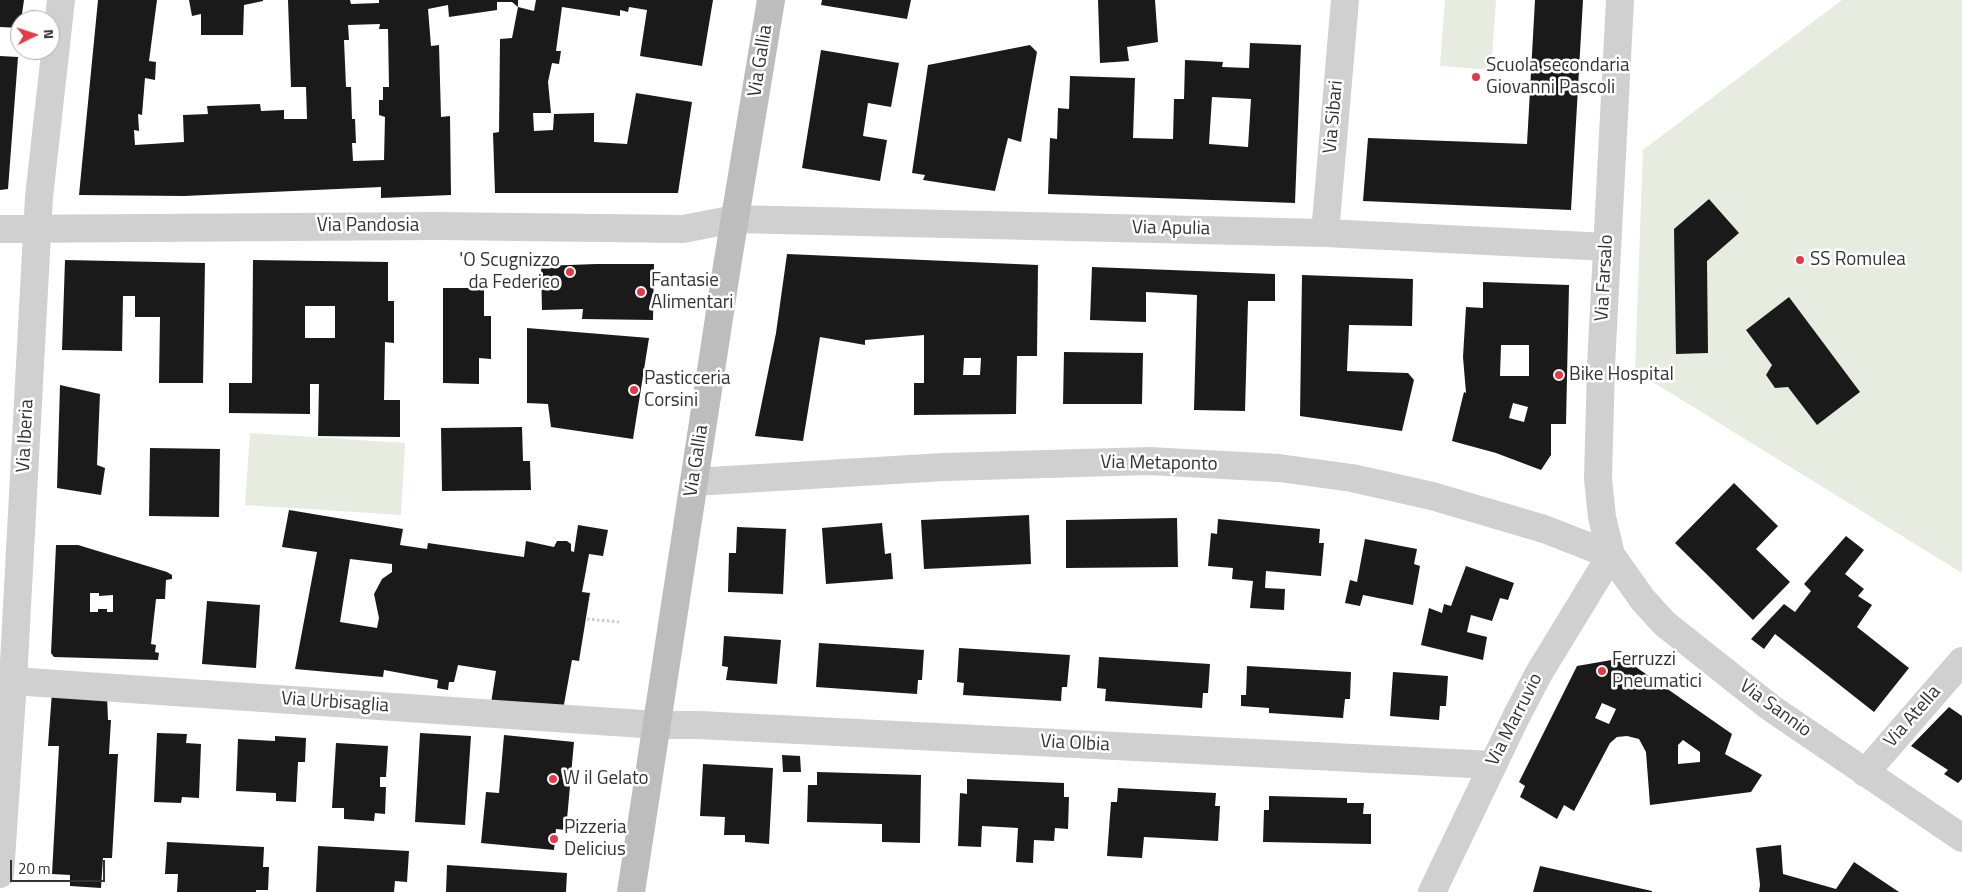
<!DOCTYPE html>
<style>
body{margin:0}
#map{position:relative;width:1962px;height:892px;overflow:hidden;background:#fff;font-family:"Titillium Web",sans-serif}
canvas{display:block}
.north{position:absolute;left:10px;top:10px;width:50px;height:50px;box-sizing:border-box;background:#fff;border:1px solid #adadad;border-radius:50%;rotate:86deg;font-size:14px;font-weight:700;line-height:20px;text-align:center;color:#333}
.north::after{content:'';display:block;margin:auto;width:18px;height:22px;background:#e63946;clip-path:polygon(50% 0,100% 100%,50% 72%,0 100%)}
.scale{position:absolute;left:10px;top:860px;width:95px;height:22px;box-sizing:border-box;border:2px solid #333;border-top:0;padding-left:6px;font-size:15px;line-height:18px;white-space:nowrap;color:#333;-webkit-text-stroke:4px #fff;paint-order:stroke}
</style>
<div id="map">
<canvas width="1962" height="892"></canvas>
<div class="north">N</div>
<div class="scale">20 m</div>
</div>
<script>
const c = document.querySelector('canvas').getContext('2d');
c.lineJoin = 'round';
function fillPath(path, color) { c.fillStyle = color; c.fill(path, 'evenodd'); }
const poly = rows => new Path2D(rows.map(r => 'M' + r).join(''));
function trace(path, color, width, dash) { c.strokeStyle = color; c.lineWidth = width; c.lineCap = dash ? 'butt' : 'round'; c.setLineDash(dash || []); c.stroke(path); }
function label(font, color, halo, rows, align = 'center') {
  c.font = font + ' "Titillium Web",sans-serif'; c.lineWidth = 5; c.setLineDash([]); c.textBaseline = 'middle'; c.strokeStyle = halo; c.fillStyle = color; for (const [text, x, y, turn = 0] of rows) {
    c.save(); c.translate(x, y); c.rotate((+turn || 0) * Math.PI / 180); c.textAlign = isNaN(turn) ? turn : align; if (halo) c.strokeText(text, 0, 0); c.fillText(text, 0, 0); c.restore();
  }
}
fillPath(poly([
 [1445,0,1496,0,1491,70,1440,66],
 [1842,0,1962,0,1962,573,1635,371,1643,150],
 [250,433,405,443,401,515,245,505]
]), '#e6ecdf');
fillPath(poly([
 [0,0,24,0,20,28,0,27],
 [98,0,157,0,149,61,156,62,155,80,145,78,142,115,138,114,139,131,134,130,135,145,184,142,183,115,208,114,207,106,260,104,261,111,284,110,284,119,307,119,306,87,291,87,288,0,350,0,351,4,379,3,379,0,518,0,518,7,512,2,497,2,497,10,449,17,448,5,428,9,431,46,439,45,441,117,450,116,451,195,381,198,381,187,184,196,79,195],
 [380,24,379,29,388,29,389,87,383,87,383,100,379,100,379,115,385,117,384,160,353,161,352,143,356,143,355,119,352,119,351,87,346,87,344,40,349,40,348,25],
 [189,0,263,0,263,1,244,5,243,35,201,35,201,14,192,16],
 [536,0,713,0,702,66,640,56,647,10,629,7,628,12,620,10,620,16,562,7,556,51,561,51,559,64,552,63,548,82,551,113,533,113,534,131,553,130,554,114,594,113,594,142,627,144,636,93,692,102,678,193,495,193,493,133,499,132,500,39,512,38,518,7,534,11],
 [822,0,911,0,907,19,821,5],
 [1098,0,1155,0,1158,42,1127,47,1129,61,1100,63],
 [1535,0,1583,0,1571,210,1363,201,1368,138,1527,144],
 [1250,43,1301,45,1295,203,1048,194,1050,138,1057,139,1058,108,1069,109,1070,76,1135,78,1133,138,1173,139,1174,99,1184,99,1185,60,1223,62,1222,67,1249,68],
 [1212,97,1251,99,1248,147,1209,144],
 [1030,45,1037,52,1021,142,1008,138,995,191,923,180,925,175,912,173,928,65],
 [821,50,899,63,891,107,868,103,863,136,887,140,880,181,802,168],
 [0,56,18,57,8,189,0,190],
 [1709,199,1739,233,1707,261,1708,353,1676,354,1674,229],
 [787,254,1038,265,1037,356,1017,356,1016,414,914,415,914,383,924,383,924,335,865,340,865,345,820,337,803,441,755,436,776,333],
 [964,358,981,358,980,375,963,375],
 [65,260,205,263,203,383,159,383,160,317,135,317,135,296,123,296,122,351,62,350],
 [253,260,388,262,388,301,394,301,394,343,385,342,384,400,400,400,400,437,318,436,319,384,310,384,310,414,229,413,229,383,252,383],
 [305,306,335,306,335,338,305,338],
 [597,264,654,264,653,320,582,319,583,309,542,310,541,266],
 [1092,267,1275,274,1275,301,1248,301,1245,411,1194,410,1197,295,1146,292,1146,322,1090,320],
 [1302,275,1413,279,1412,326,1349,325,1347,371,1408,373,1414,380,1402,431,1300,416],
 [1483,282,1569,285,1566,424,1551,424,1551,455,1541,470,1496,453,1452,441,1464,392,1466,393,1463,357,1466,307,1483,308],
 [1501,345,1529,345,1529,376,1500,376],
 [1513,403,1528,407,1524,422,1509,418],
 [443,288,484,288,484,316,491,316,491,359,479,358,479,384,443,383],
 [1789,297,1860,392,1817,425,1788,387,1775,388,1766,375,1772,365,1746,330],
 [527,328,649,338,633,439,551,427,548,404,527,403],
 [1064,352,1143,353,1142,404,1063,404],
 [60,385,100,394,97,465,105,468,101,495,57,488],
 [522,427,523,461,530,461,531,490,442,491,441,428],
 [150,448,220,449,219,517,149,516],
 [1734,483,1778,526,1756,549,1790,582,1753,620,1675,543],
 [289,510,403,529,400,545,427,549,428,543,524,557,526,541,554,547,557,541,567,541,571,544,571,551,574,552,578,525,608,530,603,556,589,554,582,592,590,593,579,661,572,660,563,710,491,703,496,671,458,665,454,682,449,682,448,690,437,688,438,680,384,670,383,677,295,669,317,552,282,547],
 [350,559,392,564,392,572,382,579,374,594,379,618,377,628,340,622],
 [1029,515,1031,564,924,569,921,520],
 [1177,518,1178,567,1066,568,1066,520],
 [1218,519,1320,529,1319,543,1324,543,1321,576,1266,571,1265,588,1285,589,1284,610,1250,608,1253,581,1232,579,1233,568,1208,566,1211,533,1217,534],
 [882,523,885,554,891,553,893,579,826,584,822,528],
 [737,527,786,529,783,594,728,592,729,553,736,553],
 [1846,536,1864,550,1845,574,1864,589,1858,596,1872,605,1857,627,1909,668,1874,712,1775,634,1764,649,1751,639,1784,604,1795,612,1811,591,1804,584],
 [1365,539,1417,549,1414,564,1420,566,1413,605,1363,595,1360,606,1345,603,1350,580,1357,582],
 [56,545,78,545,167,572,172,575,172,579,166,580,165,599,156,599,151,644,156,645,155,652,159,653,158,660,54,657,51,653],
 [90,593,99,593,99,596,113,595,113,612,107,612,107,609,98,609,98,612,90,612],
 [1466,566,1514,583,1508,600,1500,598,1492,621,1471,615,1467,632,1487,637,1483,660,1421,645,1429,608,1442,613,1444,604,1451,606],
 [207,601,260,605,256,668,202,664],
 [724,636,781,640,777,684,726,680,728,667,722,666],
 [819,643,924,650,922,680,918,680,917,694,816,687],
 [959,648,1070,655,1067,687,1062,687,1061,701,963,695,964,683,957,682],
 [1099,657,1210,664,1208,693,1203,693,1202,708,1105,701,1106,689,1097,688],
 [1623,658,1732,734,1725,754,1762,775,1751,792,1650,805,1646,752,1639,739,1627,736,1617,737,1610,743,1574,811,1564,805,1557,819,1520,797,1525,786,1519,782,1577,666],
 [1602,703,1616,709,1609,724,1595,718],
 [1683,740,1700,752,1700,762,1678,764,1678,745],
 [1247,666,1351,672,1350,699,1345,699,1343,718,1269,713,1269,708,1241,706,1241,695,1246,695],
 [1393,672,1448,676,1446,706,1440,706,1439,720,1390,716],
 [52,692,107,695,108,720,111,720,109,754,118,754,112,858,103,858,101,888,70,886,70,875,52,874,59,746,48,746],
 [1949,707,1962,716,1962,779,1958,783,1944,774,1948,770,1911,746],
 [157,733,187,734,186,743,201,744,199,798,182,797,181,803,154,802],
 [420,733,471,736,465,825,415,822],
 [504,735,574,742,566,830,556,829,554,850,481,843,486,792,499,793],
 [275,736,306,738,305,762,298,762,296,802,276,801,276,793,236,791,238,739,275,741],
 [336,743,388,746,386,777,380,777,380,787,386,787,385,814,375,813,374,821,344,819,344,808,332,808],
 [782,755,800,756,801,772,783,772],
 [703,764,773,768,769,844,745,842,745,835,724,835,725,817,700,816],
 [817,772,921,775,920,843,882,842,882,824,807,822,808,785,817,785],
 [967,779,1064,783,1064,797,1069,797,1068,829,1055,828,1054,841,1034,840,1033,863,1016,862,1018,828,982,826,981,847,958,846,960,793,967,794],
 [1118,788,1216,793,1215,806,1220,806,1218,841,1144,837,1142,858,1107,856,1111,802,1117,802],
 [1269,796,1347,798,1347,803,1364,803,1363,814,1371,814,1371,844,1263,842,1264,810,1269,810],
 [167,842,264,847,263,867,269,867,268,890,256,890,256,892,177,892,178,874,165,874],
 [1781,845,1783,874,1836,889,1854,862,1899,892,1759,892,1760,885,1756,848],
 [318,846,409,851,407,882,395,881,394,892,316,892],
 [447,865,567,873,566,892,446,892],
 [1540,866,1652,891,1652,892,1533,892]
]), '#1a1a1a');
trace(poly([
 [587,619,619,622]
]), '#cdcdcd', 3, [2.5, 2.5]);
trace(poly([
 [1620,0,1601,366,1598,479,1602,517,1611,555,1643,600,1665,624,1771,708,1962,838],
 [0,229,437,226,683,229,735,219,1325,233,1607,247],
 [1325,233,1345,0],
 [694,482,944,467,1149,461,1279,468,1352,478,1432,496,1544,529,1611,555],
 [13,681,657,725,699,725,1492,765],
 [1865,773,1962,661],
 [0,874,13,681,39,197,61,0],
 [1432,892,1516,717,1539,673,1611,555]
]), '#d0d0d0', 28);
trace(poly([
 [631,892,727,266,771,0]
]), '#bdbdbd', 28);
for (const [x, y, r, color] of [
 [1476,77,5,"#e63946"],
 [1800,260,5,"#e63946"],
 [570,272,5,"#e63946"],
 [641,292,5,"#e63946"],
 [1559,375,5,"#e63946"],
 [634,390,5,"#e63946"],
 [1602,671,5,"#e63946"],
 [553,779,5,"#e63946"],
 [554,839,5,"#e63946"]
]) { const dot = new Path2D(); dot.arc(x, y, r, 0, 2 * Math.PI); c.fillStyle = color; c.fill(dot); trace(dot, '#fff', 2); }
label('19px', '#333', '#fff', [
 ["Via Gallia",761,61,-81],
 ["Via Sibari",1334,117,-85],
 ["Via Pandosia",368,226],
 ["Via Apulia",1171,229,1],
 ["Via Farsalo",1605,278,-87],
 ["Via Iberia",26,436,-87],
 ["Via Gallia",697,461,-81],
 ["Via Metaponto",1159,464,1],
 ["Via Urbisaglia",335,703,4],
 ["Via Sannio",1775,709,36],
 ["Via Atella",1913,717,-49],
 ["Via Marruvio",1515,720,-63],
 ["Via Olbia",1075,744,3]
]);
label('19px', '#333', '#fff', [
 ["Scuola secondaria",1486,66],
 ["Giovanni Pascoli",1486,88],
 ["SS Romulea",1810,260],
 ["'O Scugnizzo",560,261,"right"],
 ["da Federico",560,283,"right"],
 ["Fantasie",651,281],
 ["Alimentari",651,303],
 ["Bike Hospital",1569,375],
 ["Pasticceria",644,379],
 ["Corsini",644,401],
 ["Ferruzzi",1612,660],
 ["Pneumatici",1612,682],
 ["W il Gelato",563,779],
 ["Pizzeria",564,828],
 ["Delicius",564,850]
], 'left');
</script>
